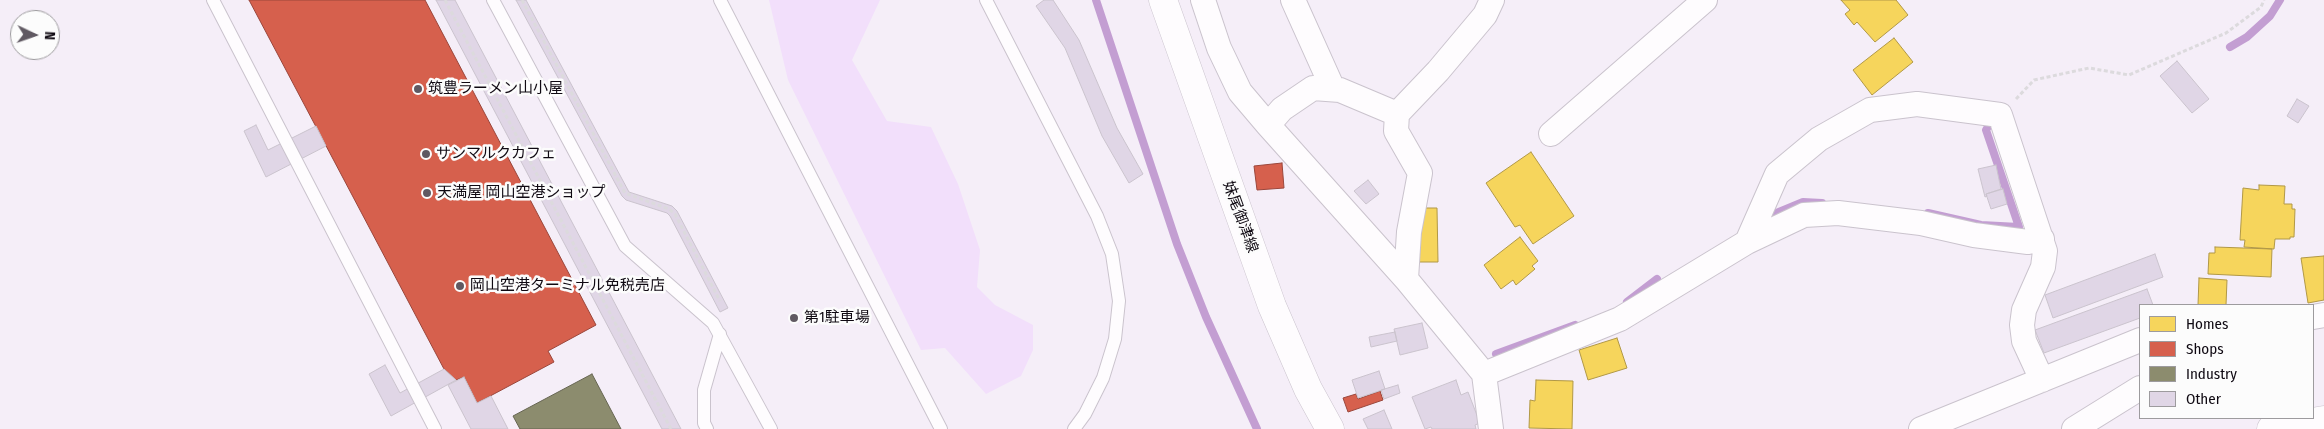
<!DOCTYPE html>
<meta charset="utf-8">
<style>
body{margin:0}
#map{position:relative;width:2324px;height:429px;overflow:hidden;background:#f5eef8;font-family:"Fira Sans Condensed",sans-serif}
canvas{display:block}
.legend{position:absolute;left:2139px;top:304px;width:175px;height:115px;box-sizing:border-box;background:#fcfcfc;border:1px solid #9d9b9e;margin:0;padding:6px 9px;list-style:none;font-size:15px;color:#0f0912}
.legend li{display:flex;align-items:center;gap:10px;height:25px}
.legend b{width:25px;border:1px solid #9d9b9e}
.north{position:absolute;left:10px;top:10px;width:50px;height:50px;box-sizing:border-box;background:#fcfcfc;border:1px solid #9d9b9e;border-radius:50%;rotate:93deg;font-size:14px;font-weight:700;line-height:20px;text-align:center;color:#0f0912}
.north::after{content:'';display:block;margin:auto;width:18px;height:22px;background:#605962;clip-path:polygon(50% 0,100% 100%,50% 72%,0 100%)}
</style>
<div id="map">
<canvas width="2324" height="429"></canvas>
<ul class="legend">
<li><b style="height:14px;background:#f6d55c"></b>Homes</li>
<li><b style="height:14px;background:#d6604d"></b>Shops</li>
<li><b style="height:14px;background:#8c8c6e"></b>Industry</li>
<li><b style="height:14px;background:#e0d6e6"></b>Other</li>
</ul>
<div class="north">N</div>
</div>
<script>
const c = document.querySelector('canvas').getContext('2d');
c.lineJoin = 'round';
function fillPath(path, color) { c.fillStyle = color; c.fill(path, 'evenodd'); }
const poly = rows => new Path2D(rows.map(r => 'M' + r).join(''));
function trace(path, color, width, dash) { c.strokeStyle = color; c.lineWidth = width; c.lineCap = dash ? 'butt' : 'round'; c.setLineDash(dash || []); c.stroke(path); }
function label(font, color, halo, rows, align = 'center') {
  c.font = font + ' "Fira Sans Condensed","Noto Sans JP",sans-serif'; c.lineWidth = 5; c.setLineDash([]); c.textBaseline = 'middle'; c.strokeStyle = halo; c.fillStyle = color; for (const [text, x, y, turn = 0] of rows) {
    c.save(); c.translate(x, y); c.rotate((+turn || 0) * Math.PI / 180); c.textAlign = isNaN(turn) ? turn : align; if (halo) c.strokeText(text, 0, 0); c.fillText(text, 0, 0); c.restore();
  }
}
fillPath(poly([
 [769,0,880,0,852,60,887,121,931,127,958,184,980,250,977,287,995,305,1033,325,1033,350,1021,376,986,394,945,348,921,350,788,80]
]), '#f2dffb');
const homes = poly([
 [1841,0,1896,0,1908,15,1875,42,1857,22,1854,25,1845,14,1850,10,1841,0],
 [1894,38,1913,62,1872,95,1853,70,1894,38],
 [1531,152,1574,216,1533,244,1520,225,1515,227,1486,183,1531,152],
 [2259,185,2285,186,2284,204,2292,204,2292,209,2295,209,2294,237,2290,237,2290,239,2275,239,2274,249,2244,247,2245,240,2240,240,2243,188,2259,190,2259,185],
 [1420,208,1437,208,1438,262,1414,262,1420,208],
 [1520,237,1538,261,1532,266,1535,269,1516,285,1513,280,1501,289,1484,265,1520,237],
 [2215,247,2272,249,2271,277,2208,274,2209,253,2215,253,2215,247],
 [2324,256,2324,300,2308,303,2301,258,2324,256],
 [2199,278,2227,280,2226,305,2198,305,2199,278],
 [1617,338,1627,368,1588,380,1579,350,1617,338],
 [1536,380,1573,381,1572,429,1529,428,1530,400,1535,401,1536,380]
]);
fillPath(homes, '#f6d55c');
trace(homes, '#b19846', 1);
const shops = poly([
 [249,0,425,0,596,325,548,351,554,362,477,403,464,377,456,380,444,369,249,0],
 [1282,163,1284,188,1257,190,1254,166,1282,163],
 [1380,391,1383,400,1348,412,1343,398,1356,394,1358,399,1380,391]
]);
fillPath(shops, '#d6604d');
trace(shops, '#9a463b', 1);
const industry = poly([
 [592,374,621,429,520,429,513,416,592,374]
]);
fillPath(industry, '#8c8c6e');
trace(industry, '#666552', 1);
trace(poly([
 [1096,0,1177,244,1206,317,1257,429],
 [2230,47,2247,37,2270,16,2280,0],
 [1928,213,1981,225,2019,227,1986,130,1989,125],
 [1774,214,1803,202,1822,203],
 [1627,302,1657,279],
 [1496,354,1575,325]
]), '#c39ed2', 8);
const building = poly([
 [436,0,455,0,681,429,662,429,436,0],
 [516,0,526,0,629,192,672,206,677,211,728,308,720,312,670,216,667,213,626,200,622,196,516,0],
 [1044,0,1053,0,1079,40,1117,128,1143,174,1129,183,1102,136,1065,48,1036,6,1044,0],
 [2177,61,2209,99,2192,113,2160,76,2177,61],
 [2297,99,2309,106,2298,123,2287,116,2297,99],
 [256,125,268,150,316,126,326,146,266,177,244,131,256,125],
 [1996,165,2001,189,1986,194,1987,196,1985,197,1978,169,1996,165],
 [1368,180,1379,194,1366,204,1354,191,1368,180],
 [2003,189,2007,204,1991,209,1986,194,2003,189],
 [2155,254,2163,277,2053,318,2045,295,2155,254],
 [2147,289,2153,305,2140,305,2140,318,2044,353,2035,330,2147,289],
 [1422,323,1428,348,1400,355,1394,329,1422,323],
 [1395,332,1397,341,1371,347,1369,337,1395,332],
 [385,365,400,393,444,369,456,380,391,416,369,374,385,365],
 [1379,371,1385,389,1358,398,1352,380,1379,371],
 [464,377,477,403,491,396,508,429,471,429,448,385,464,377],
 [1456,380,1461,395,1468,392,1480,423,1475,425,1476,429,1432,429,1431,427,1425,429,1412,397,1456,380],
 [1398,385,1400,393,1384,399,1381,390,1398,385],
 [1384,410,1392,429,1368,429,1363,419,1384,410]
]);
fillPath(building, '#e0d6e6');
trace(building, '#cac3cd', 1);
const lane = poly([
 [213,0,435,429],
 [493,0,625,246,713,323,771,429],
 [720,0,941,429],
 [986,0,1097,216,1112,254,1119,301,1115,339,1103,378,1085,414,1074,429],
 [707,429,704,423,704,390,720,334]
]);
const street = poly([
 [1203,0,1219,48,1240,92,1268,125,1406,279,1484,374,1491,429],
 [1293,0,1333,89],
 [1397,114,1396,131,1420,173,1409,232,1406,279],
 [1268,125,1282,109,1313,88,1340,90,1397,114,1438,71,1485,15,1492,0],
 [1551,134,1705,0],
 [1747,242,1777,174,1819,139,1870,110,1917,104,2000,115,2045,251,2043,267,2024,310,2022,325,2024,341,2042,380],
 [2313,317,2324,315],
 [1484,374,1620,319,1747,242,1804,215,1838,213,1921,223,1974,235,2028,242,2042,239],
 [1921,429,2140,340],
 [2074,429,2140,388]
]);
const secondary = poly([
 [2271,429,2324,420]
]);
const primary = poly([
 [1163,0,1272,306,1308,389,1330,429]
]);
trace(lane, '#cac3cd', 14);
trace(street, '#cac3cd', 26);
trace(secondary, '#cac3cd', 29);
trace(primary, '#cac3cd', 29);
trace(poly([
 [445,0,671,429],
 [522,0,625,193,669,209,675,214,720,301],
 [2016,99,2034,80,2089,68,2129,75,2226,33,2261,7,2264,0]
]), '#dcdadd', 3, [4, 2.5]);
trace(lane, '#fefcfe', 12);
trace(street, '#fefcfe', 24);
trace(secondary, '#fefcfe', 28);
trace(primary, '#fefcfe', 28);
for (const [x, y, r, color] of [
 [418,89,5,"#605962"],
 [426,154,5,"#605962"],
 [427,193,5,"#605962"],
 [460,286,5,"#605962"],
 [794,318,5,"#605962"]
]) { const dot = new Path2D(); dot.arc(x, y, r, 0, 2 * Math.PI); c.fillStyle = color; c.fill(dot); trace(dot, '#fcfcfc', 2); }
label('15px', '#0f0912', '#fcfcfc', [
 ["筑豊ラーメン山小屋",428,89],
 ["サンマルクカフェ",436,154],
 ["天満屋 岡山空港ショップ",437,193],
 ["岡山空港ターミナル免税売店",470,286],
 ["第1駐車場",804,318]
], 'left');
label('15px', '#0f0912', '#fcfcfc', [
 ["妹尾御津線",1240,217,70]
]);
</script>
